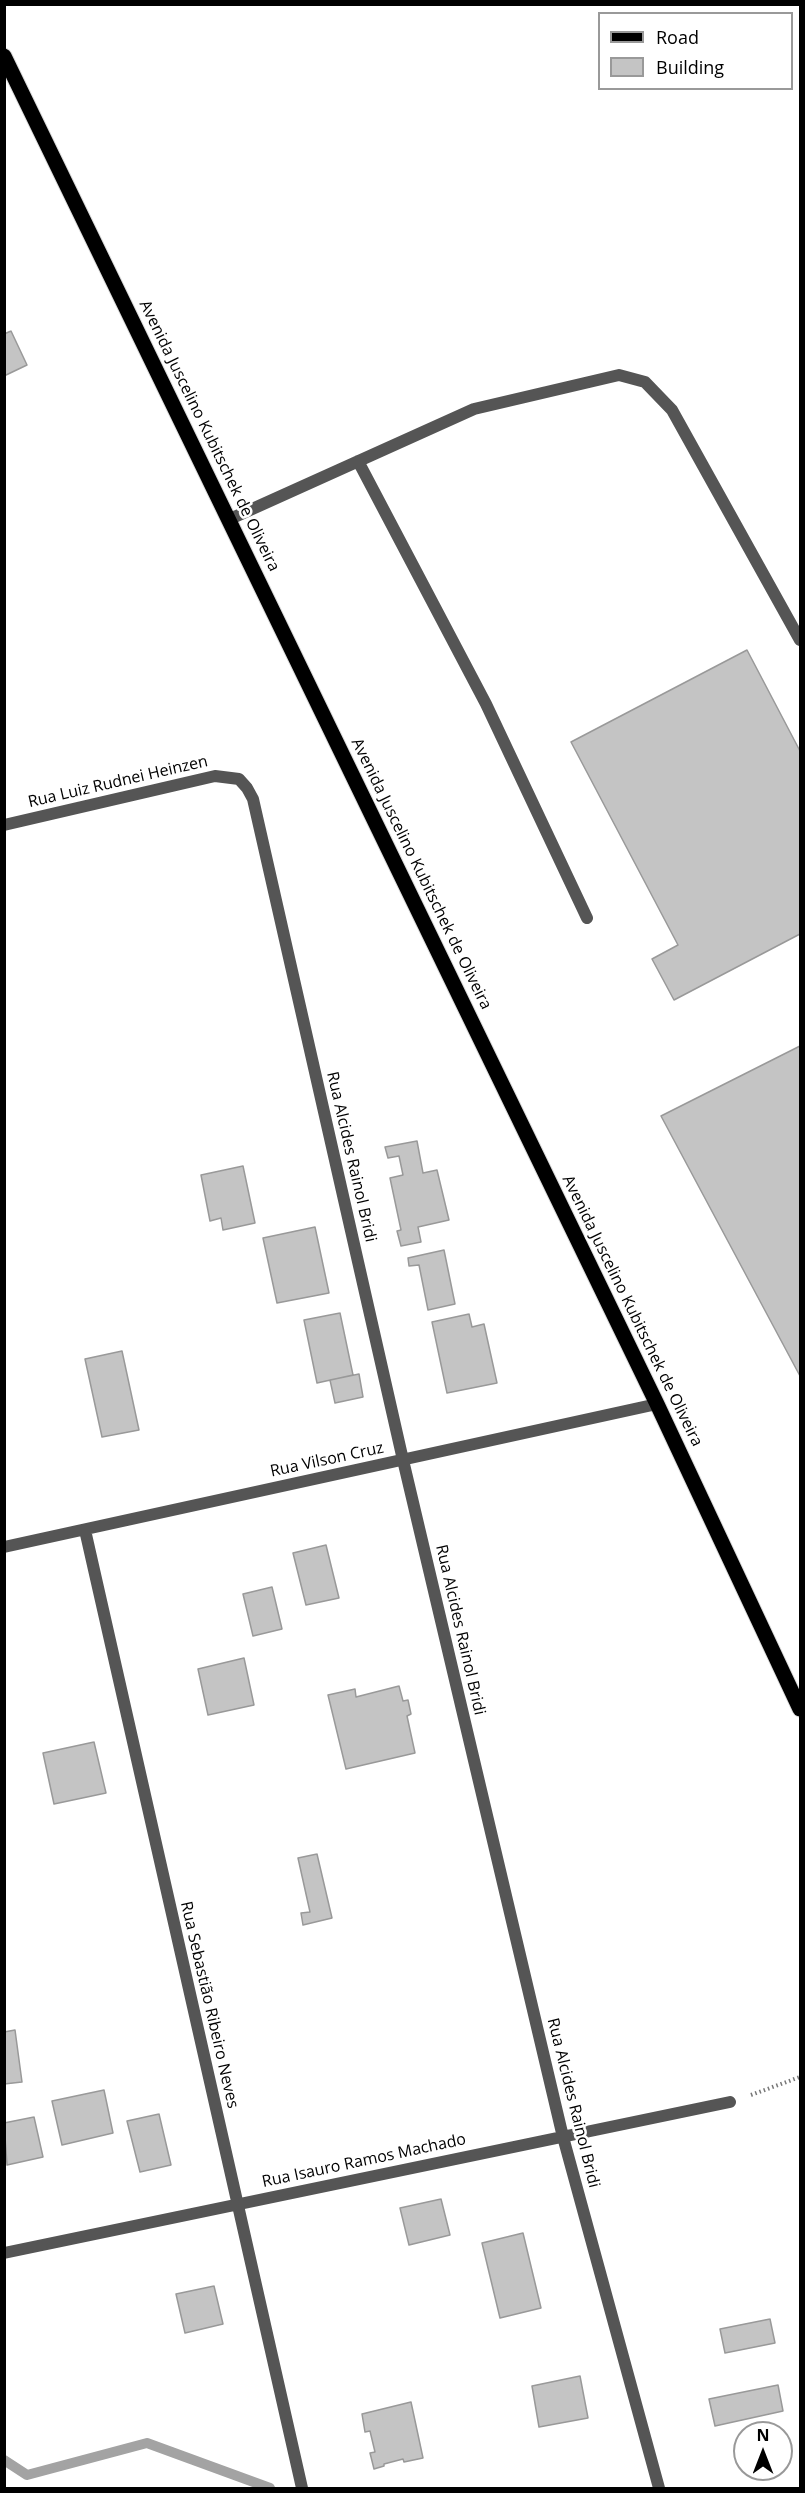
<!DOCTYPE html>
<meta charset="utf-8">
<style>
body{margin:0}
#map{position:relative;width:805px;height:2493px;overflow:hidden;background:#fff;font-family:"Open Sans",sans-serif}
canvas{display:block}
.frame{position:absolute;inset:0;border:6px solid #000;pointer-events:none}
.legend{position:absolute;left:598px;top:12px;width:195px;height:78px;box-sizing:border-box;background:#fff;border:2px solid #999;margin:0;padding:8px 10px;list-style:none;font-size:18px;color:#000}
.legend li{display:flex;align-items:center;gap:12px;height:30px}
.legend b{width:30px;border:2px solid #999}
.north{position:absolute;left:733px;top:2421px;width:60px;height:60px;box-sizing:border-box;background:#fff;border:2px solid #999;border-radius:50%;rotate:0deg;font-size:16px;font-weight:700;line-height:24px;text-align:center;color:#000}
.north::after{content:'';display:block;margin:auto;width:21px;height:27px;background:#000;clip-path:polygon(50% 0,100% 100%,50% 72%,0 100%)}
</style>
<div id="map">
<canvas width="805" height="2493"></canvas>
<div class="frame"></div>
<ul class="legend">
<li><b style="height:8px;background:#000"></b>Road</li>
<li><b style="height:16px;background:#c4c4c4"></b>Building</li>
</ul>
<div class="north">N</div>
</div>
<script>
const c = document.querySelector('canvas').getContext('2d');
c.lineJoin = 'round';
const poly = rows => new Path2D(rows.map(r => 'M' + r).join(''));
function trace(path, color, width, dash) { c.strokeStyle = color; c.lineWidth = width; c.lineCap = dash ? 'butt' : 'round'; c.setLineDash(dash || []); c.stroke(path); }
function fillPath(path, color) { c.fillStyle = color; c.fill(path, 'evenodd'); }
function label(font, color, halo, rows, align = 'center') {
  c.font = font + ' "Open Sans",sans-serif'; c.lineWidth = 5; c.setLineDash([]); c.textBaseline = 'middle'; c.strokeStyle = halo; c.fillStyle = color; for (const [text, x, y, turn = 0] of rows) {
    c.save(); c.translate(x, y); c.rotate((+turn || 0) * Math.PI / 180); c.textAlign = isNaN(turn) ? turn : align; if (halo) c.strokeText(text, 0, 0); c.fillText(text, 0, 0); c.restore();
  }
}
trace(poly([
 [4,2460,27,2475,147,2443,270,2488]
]), '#a3a3a3', 10);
const building = poly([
 [11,331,27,365,4,376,4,334,11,331],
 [747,650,800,751,800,934,674,1000,652,959,678,945,571,742,747,650],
 [800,1046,800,1376,661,1116,800,1046],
 [417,1141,423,1173,437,1170,449,1220,418,1227,421,1242,401,1246,397,1231,401,1230,390,1178,403,1175,399,1156,388,1158,385,1147,417,1141],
 [243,1166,255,1223,223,1230,221,1218,210,1221,201,1175,243,1166],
 [315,1227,329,1293,277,1303,263,1238,315,1227],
 [444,1250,455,1304,428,1310,419,1265,409,1266,408,1258,444,1250],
 [340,1313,353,1375,317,1383,304,1320,340,1313],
 [469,1314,472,1327,484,1324,497,1383,447,1393,432,1322,469,1314],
 [122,1351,139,1430,102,1437,85,1359,122,1351],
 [359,1374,363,1397,335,1403,330,1380,359,1374],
 [326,1545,339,1598,306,1605,293,1553,326,1545],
 [272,1587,282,1629,253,1636,243,1594,272,1587],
 [244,1658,254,1705,208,1715,198,1669,244,1658],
 [399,1686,403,1701,408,1700,411,1714,407,1716,415,1753,346,1769,328,1695,355,1689,356,1697,399,1686],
 [94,1742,106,1793,54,1804,43,1753,94,1742],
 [317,1854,332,1918,303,1925,301,1913,310,1912,298,1858,317,1854],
 [15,2030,22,2082,4,2084,4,2032,15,2030],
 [104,2090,113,2133,62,2145,52,2101,104,2090],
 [159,2114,171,2165,140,2172,127,2121,159,2114],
 [34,2117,43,2157,7,2165,4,2123,34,2117],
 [441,2199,450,2235,409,2245,400,2208,441,2199],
 [523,2233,541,2308,500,2318,482,2243,523,2233],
 [214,2286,223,2324,185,2333,176,2294,214,2286],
 [770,2319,775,2343,725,2353,720,2329,770,2319],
 [580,2376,588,2418,539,2427,532,2386,580,2376],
 [778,2385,783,2411,715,2426,709,2399,778,2385],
 [411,2402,423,2458,404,2462,403,2459,384,2464,384,2466,374,2469,370,2453,375,2452,370,2431,365,2432,362,2414,411,2402]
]);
fillPath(building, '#c4c4c4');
trace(building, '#999', 1.5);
const primary = poly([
 [4,56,657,1404,800,1709]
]);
trace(primary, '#dbdbdb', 17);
trace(poly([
 [751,2095,800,2077]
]), '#777', 4, [1.5, 3]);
trace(poly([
 [358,461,486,704,587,918],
 [230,519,474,409,619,375,645,382,672,410,800,640]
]), '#555', 12);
trace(poly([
 [4,825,215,776,239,779,247,788,253,799,403,1460,563,2137,659,2488],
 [85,1530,302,2488],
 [4,1547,657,1404],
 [4,2253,730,2102]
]), '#555', 12);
trace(primary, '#000', 15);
label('16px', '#000', '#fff', [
 ["Avenida Juscelino Kubitschek de Oliveira",209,436,64],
 ["Rua Luiz Rudnei Heinzen",118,782,-13],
 ["Avenida Juscelino Kubitschek de Oliveira",421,874,64],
 ["Rua Alcides Rainol Bridi",351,1157,77],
 ["Avenida Juscelino Kubitschek de Oliveira",632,1311,64],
 ["Rua Vilson Cruz",327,1460,-12],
 ["Rua Alcides Rainol Bridi",460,1630,77],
 ["Rua Sebastião Ribeiro Neves",209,2005,77],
 ["Rua Alcides Rainol Bridi",573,2103,76],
 ["Rua Isauro Ramos Machado",364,2161,-12]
]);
</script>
